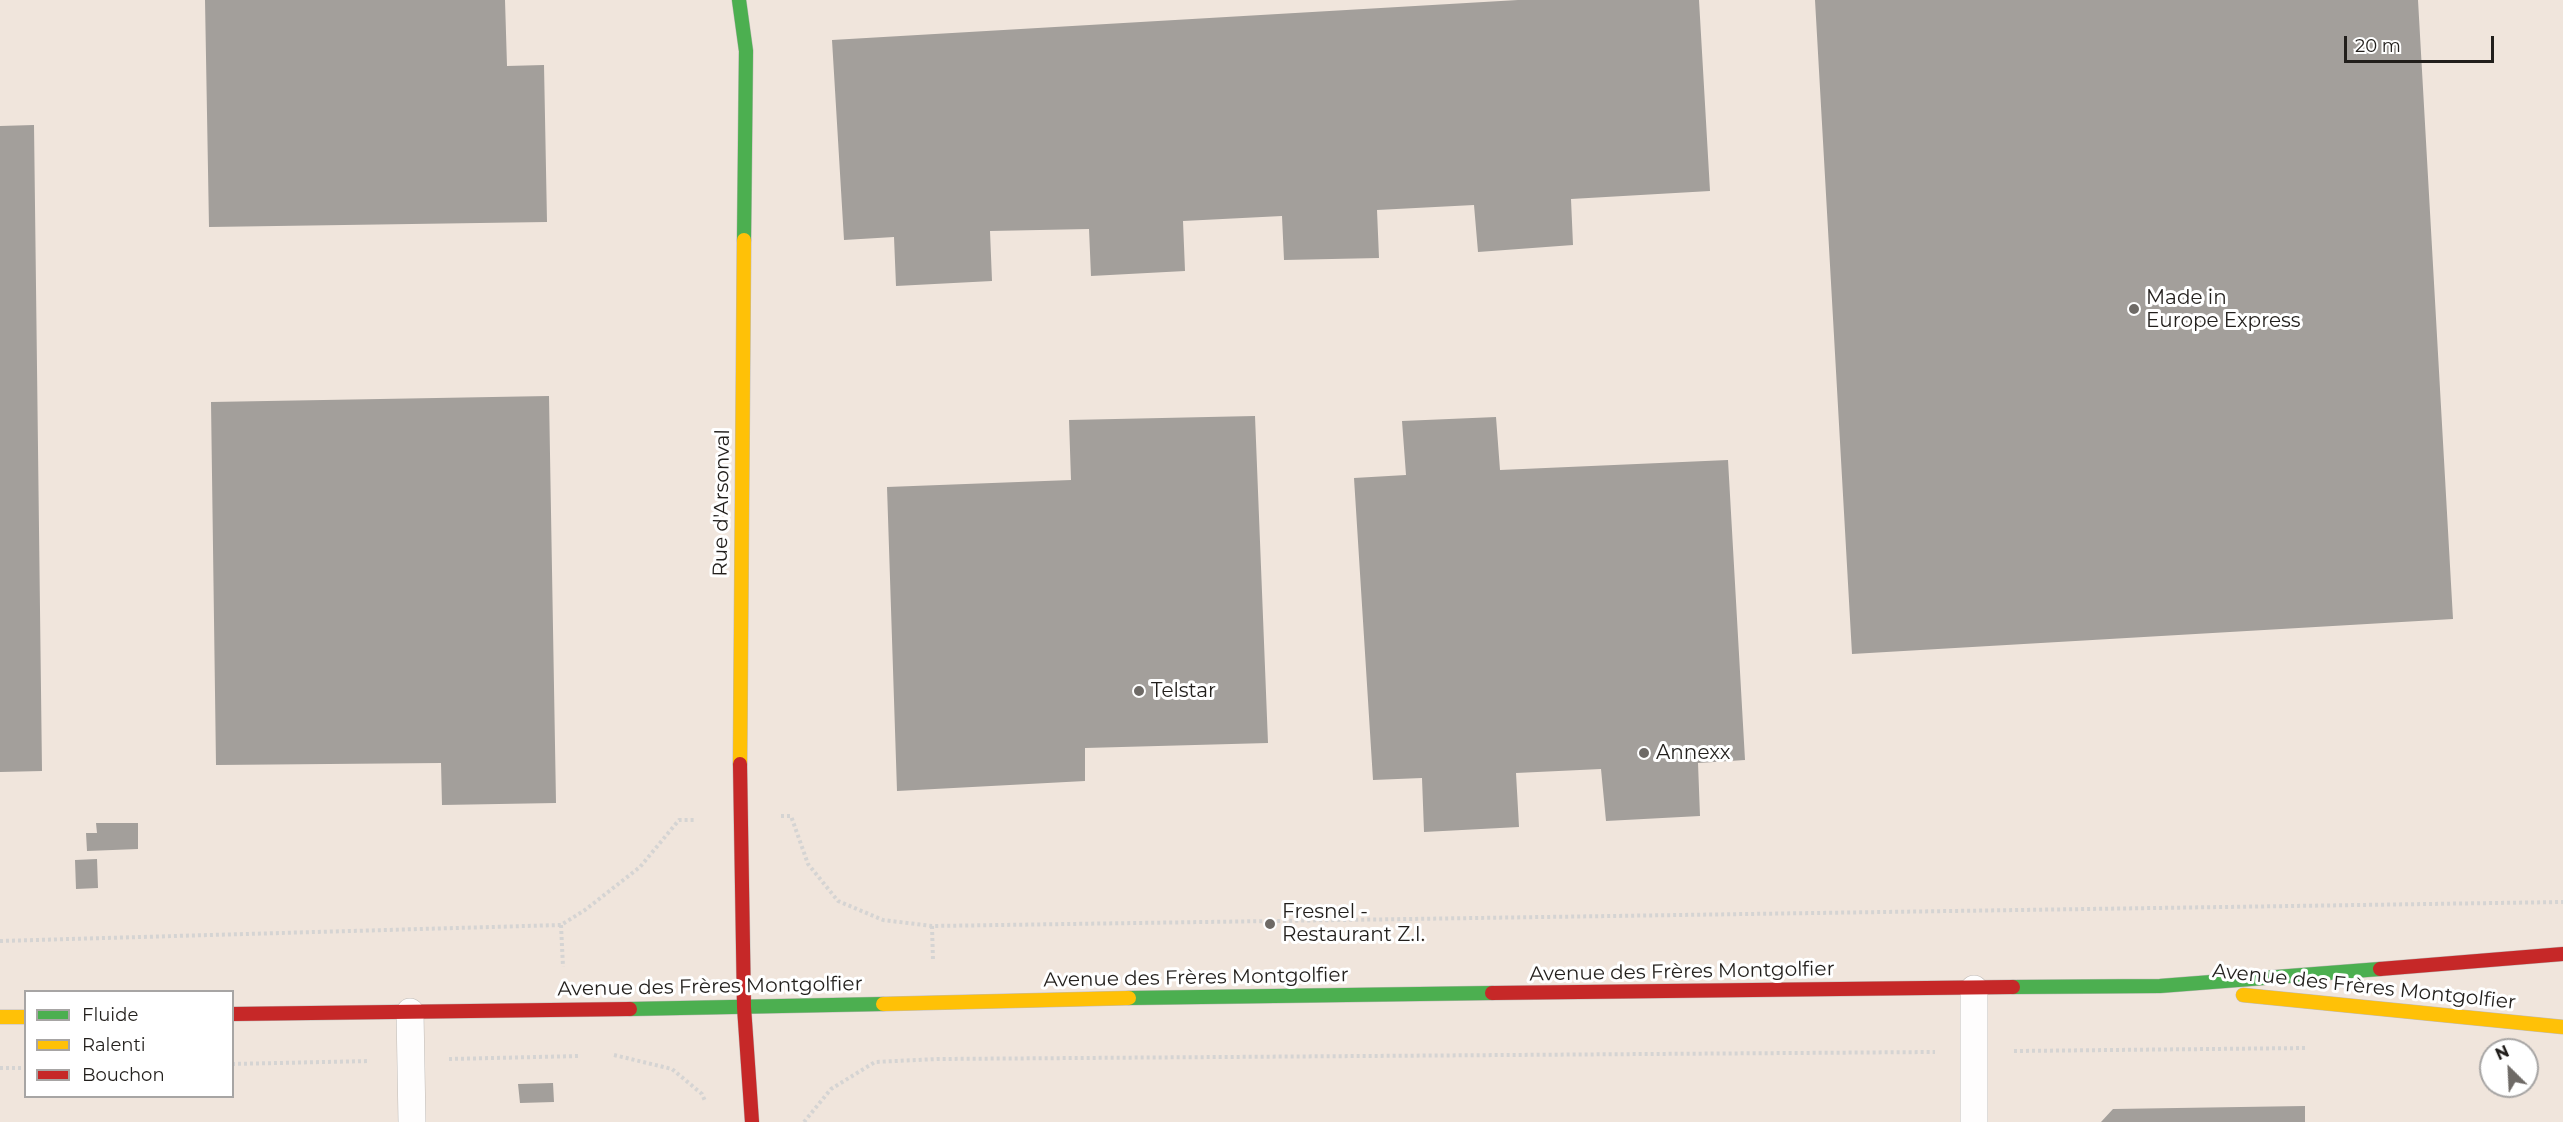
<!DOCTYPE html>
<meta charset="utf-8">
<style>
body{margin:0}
#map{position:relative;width:2563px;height:1122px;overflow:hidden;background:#faf4f0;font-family:Montserrat,sans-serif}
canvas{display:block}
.legend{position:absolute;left:24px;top:990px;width:210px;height:108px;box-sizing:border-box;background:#fff;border:2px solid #a7a5a4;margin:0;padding:8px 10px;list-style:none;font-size:18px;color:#221f1c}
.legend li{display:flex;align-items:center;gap:12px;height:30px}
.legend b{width:30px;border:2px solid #a7a5a4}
.north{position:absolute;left:2479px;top:1038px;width:60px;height:60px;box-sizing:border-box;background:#fff;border:2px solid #a7a5a4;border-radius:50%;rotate:336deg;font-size:16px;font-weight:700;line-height:24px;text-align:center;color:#221f1c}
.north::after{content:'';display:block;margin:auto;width:21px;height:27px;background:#6e6a66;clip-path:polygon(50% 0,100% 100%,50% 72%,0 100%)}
.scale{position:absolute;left:2344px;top:36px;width:150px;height:27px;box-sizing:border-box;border:3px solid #221f1c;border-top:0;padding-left:8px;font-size:18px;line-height:21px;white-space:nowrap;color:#221f1c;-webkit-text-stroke:4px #fff;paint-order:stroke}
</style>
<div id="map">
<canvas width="2563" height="1122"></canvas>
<ul class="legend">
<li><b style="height:8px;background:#4caf50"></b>Fluide</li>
<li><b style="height:8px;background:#ffc107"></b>Ralenti</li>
<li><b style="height:8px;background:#c62828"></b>Bouchon</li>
</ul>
<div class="north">N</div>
<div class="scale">20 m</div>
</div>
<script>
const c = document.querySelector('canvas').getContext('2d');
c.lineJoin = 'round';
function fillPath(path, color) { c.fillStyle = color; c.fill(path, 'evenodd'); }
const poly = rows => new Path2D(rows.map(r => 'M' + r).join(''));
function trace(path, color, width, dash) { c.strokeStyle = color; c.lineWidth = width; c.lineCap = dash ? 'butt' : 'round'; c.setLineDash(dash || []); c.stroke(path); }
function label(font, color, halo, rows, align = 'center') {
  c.font = font + ' Montserrat,sans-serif'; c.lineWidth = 6; c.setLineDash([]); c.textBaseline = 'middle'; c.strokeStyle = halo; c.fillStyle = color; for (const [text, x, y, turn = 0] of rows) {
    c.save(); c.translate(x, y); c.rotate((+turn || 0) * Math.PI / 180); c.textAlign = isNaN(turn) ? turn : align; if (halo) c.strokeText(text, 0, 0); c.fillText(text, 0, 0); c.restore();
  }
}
fillPath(poly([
 [0,0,2563,0,2563,1122,0,1122],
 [26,992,232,992,232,1096,26,1096],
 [2491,1050,2527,1050,2527,1086,2491,1086]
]), '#f0e5dc');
fillPath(poly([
 [205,0,505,0,507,66,544,65,547,222,209,227],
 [1518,0,1699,0,1710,191,1571,199,1573,245,1478,252,1474,205,1377,210,1379,258,1284,260,1282,216,1183,221,1185,271,1091,276,1089,229,990,231,992,281,896,286,894,237,844,240,832,40],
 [1815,0,2418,0,2453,619,1852,654],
 [34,125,42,771,0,772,0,126],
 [549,396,556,803,442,805,441,763,216,765,211,402],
 [1255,416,1268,743,1085,748,1085,781,897,791,887,487,1071,480,1069,420],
 [1496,417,1500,470,1728,460,1745,760,1698,763,1700,816,1606,821,1601,769,1516,773,1519,827,1424,832,1422,778,1373,780,1354,478,1406,475,1402,421],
 [96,823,138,823,138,849,87,851,86,833,97,833],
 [97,859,98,888,76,889,75,860],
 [553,1083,554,1102,520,1103,518,1084],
 [2305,1106,2305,1122,2101,1122,2113,1109]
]), '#a39f9b');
const lane = poly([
 [1974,989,1974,1122],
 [410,1012,412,1122]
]);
const fast = poly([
 [739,0,746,51,744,240],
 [2013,987,2160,986,2380,969],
 [1129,998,1492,993],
 [630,1009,883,1004]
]);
const slow = poly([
 [740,764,744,240],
 [2243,995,2563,1027],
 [883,1004,1129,998],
 [0,1017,26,1017]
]);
const jam = poly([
 [740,764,744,1007,752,1122],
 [2380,969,2563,954],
 [1492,993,2013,987],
 [232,1014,630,1009]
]);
trace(lane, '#bfbbb7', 28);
trace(fast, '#bfbbb7', 15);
trace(slow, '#bfbbb7', 15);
trace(jam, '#bfbbb7', 15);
trace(poly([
 [781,816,791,816,808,864,838,901,883,920,932,926,2563,902],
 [561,925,563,967],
 [932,926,933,961],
 [0,941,561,925,585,910,640,867,679,820,695,820],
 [2014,1051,2307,1048],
 [614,1055,672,1069,702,1094,705,1101],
 [449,1059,580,1056],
 [232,1064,370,1061],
 [0,1068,26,1068],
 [804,1122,831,1089,875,1062,937,1059,1935,1052]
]), '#d5d4d3', 4, [3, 3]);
trace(lane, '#fefdfd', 27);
trace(fast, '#4caf50', 14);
trace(slow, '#ffc107', 14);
trace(jam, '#c62828', 14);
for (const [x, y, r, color] of [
 [2134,309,6,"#6e6a66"],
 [1139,691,6,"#6e6a66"],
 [1644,753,6,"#6e6a66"],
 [1270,924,6,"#6e6a66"]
]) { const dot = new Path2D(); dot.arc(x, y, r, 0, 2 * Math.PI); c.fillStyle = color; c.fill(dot); trace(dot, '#fff', 2); }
label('20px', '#221f1c', '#fff', [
 ["Made in",2146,298],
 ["Europe Express",2146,321],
 ["Telstar",1151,691],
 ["Annexx",1656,753],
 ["Fresnel -",1282,912],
 ["Restaurant Z.I.",1282,935]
], 'left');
label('20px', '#221f1c', '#fff', [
 ["Rue d'Arsonval",722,503,-89],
 ["Avenue des Frères Montgolfier",1682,972,-1],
 ["Avenue des Frères Montgolfier",1196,978,-1],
 ["Avenue des Frères Montgolfier",710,987,-1],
 ["Avenue des Frères Montgolfier",2364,987,6]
]);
</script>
